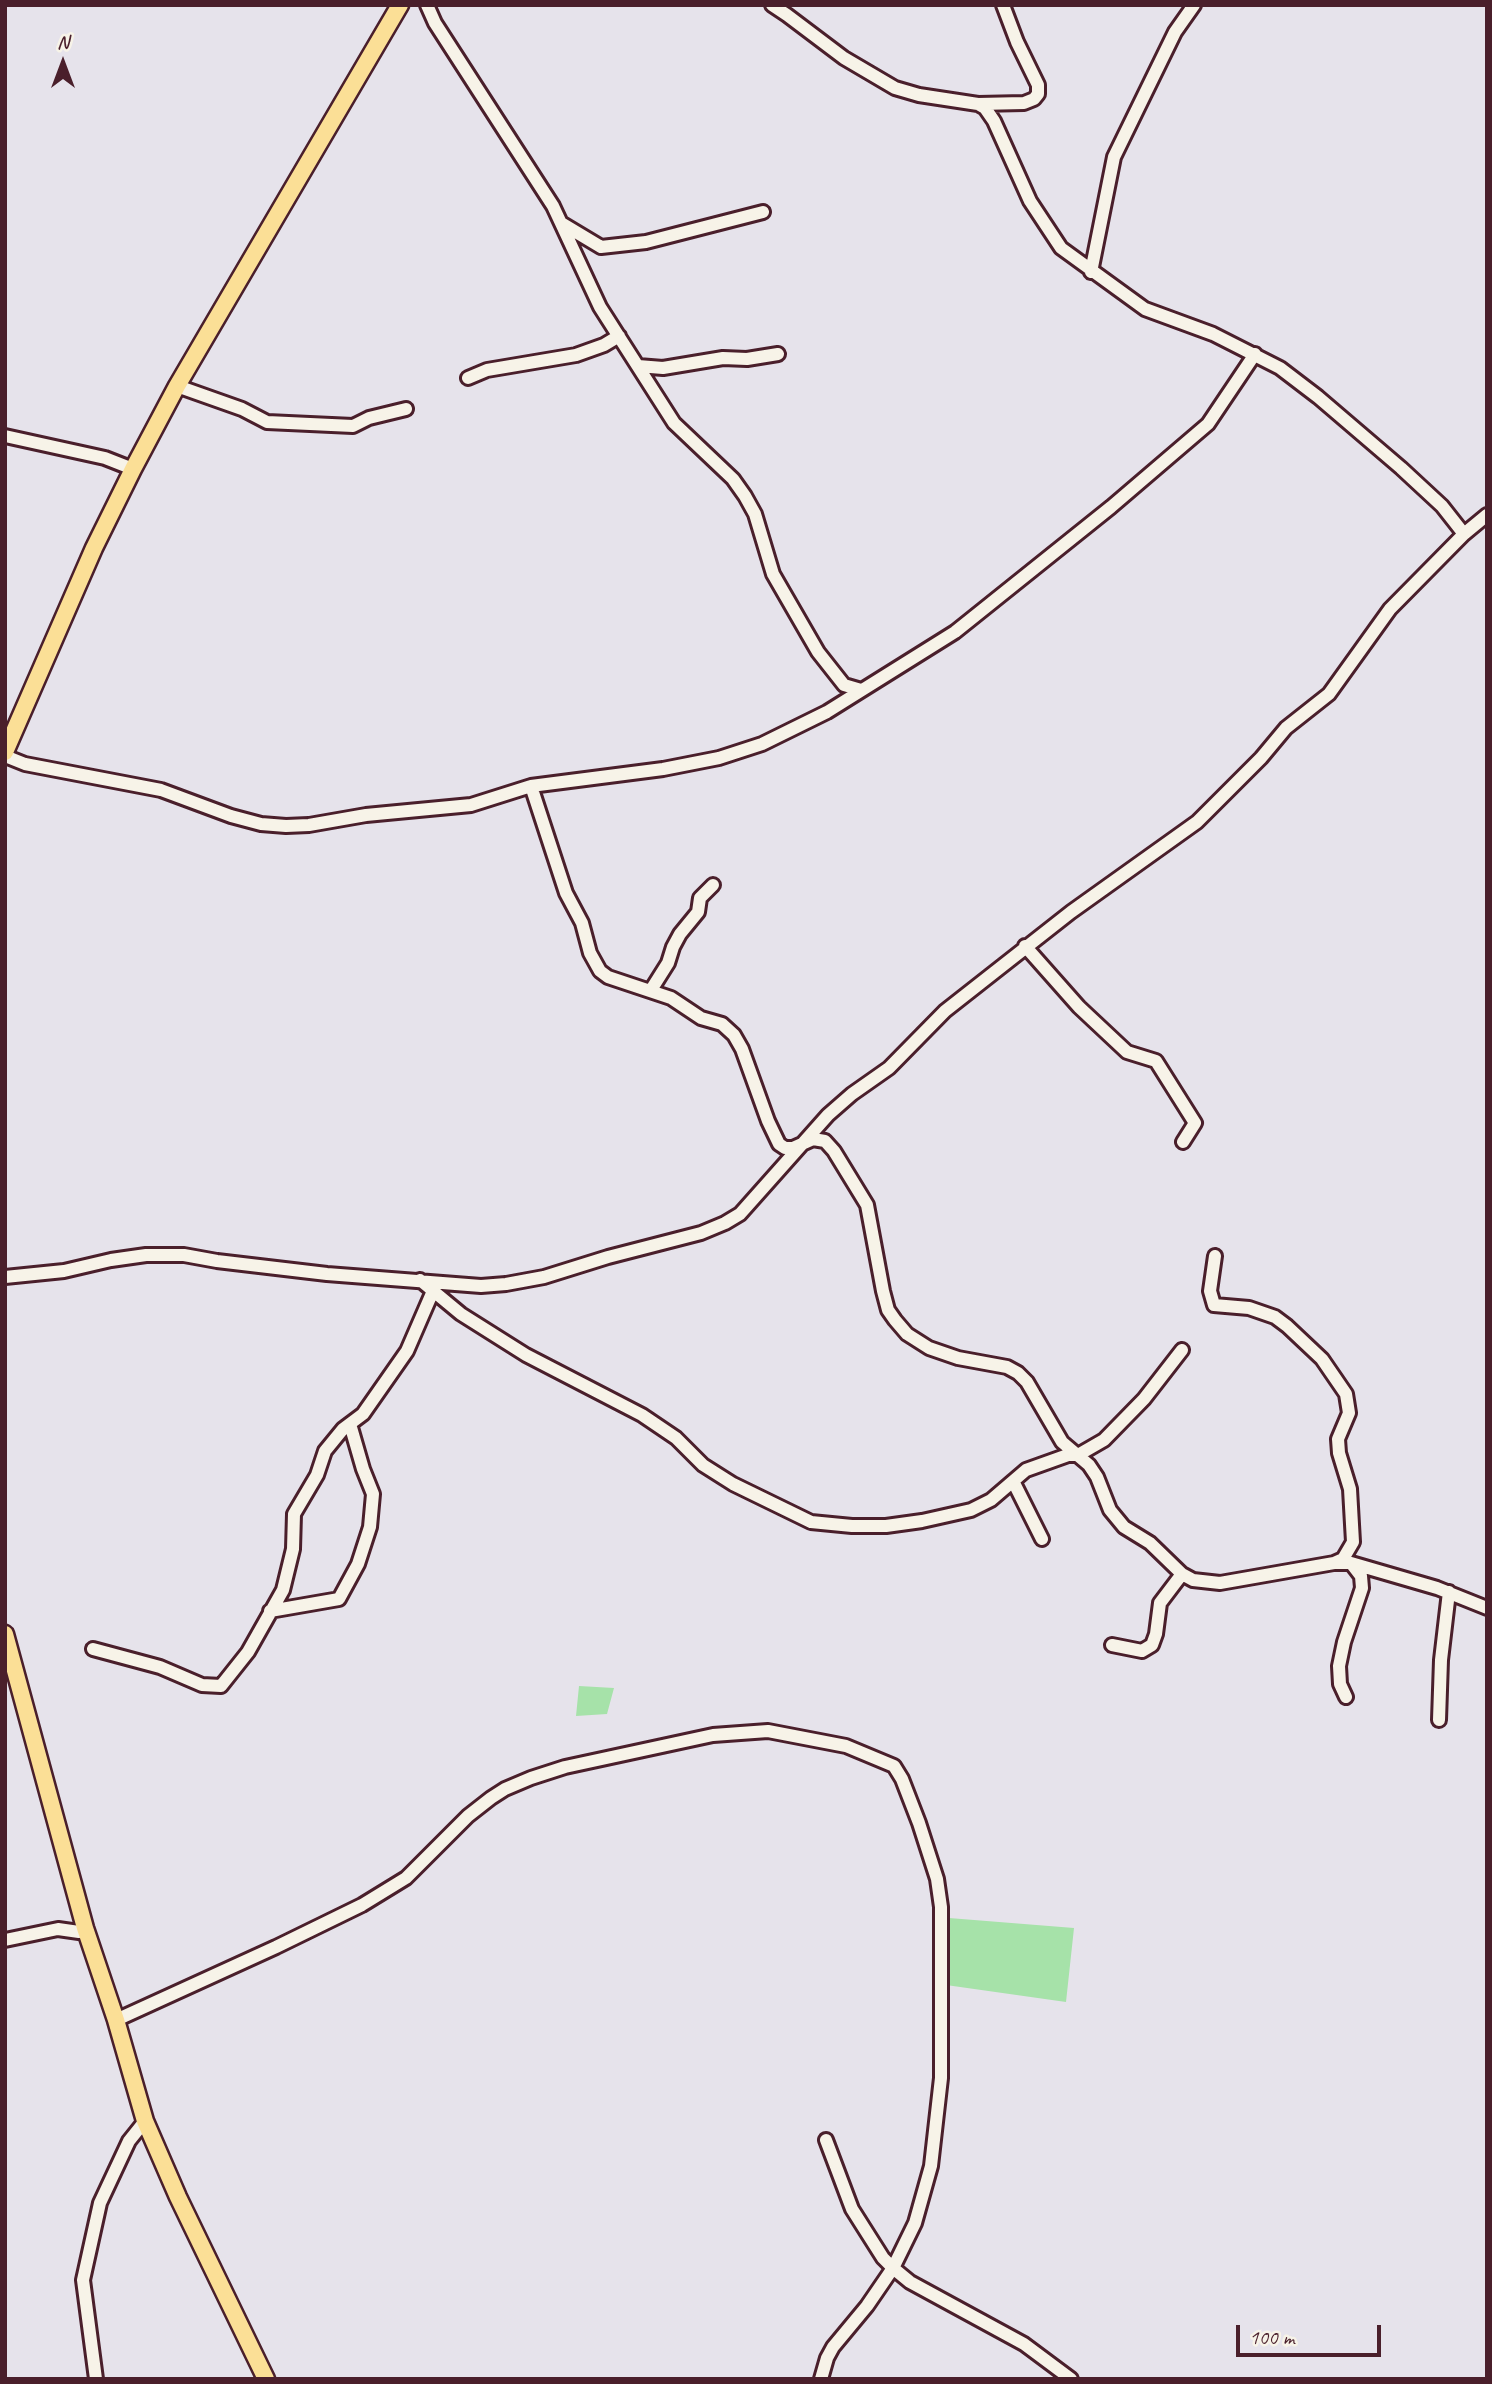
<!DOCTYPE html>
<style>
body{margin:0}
#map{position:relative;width:1492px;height:2384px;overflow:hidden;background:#e6e3eb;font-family:Caveat,sans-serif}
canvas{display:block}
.frame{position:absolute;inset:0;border:7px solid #4a1f2b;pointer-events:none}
.north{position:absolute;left:28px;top:28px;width:70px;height:70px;-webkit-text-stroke:5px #f7f3e8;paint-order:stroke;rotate:0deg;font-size:19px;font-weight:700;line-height:28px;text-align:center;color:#4a1f2b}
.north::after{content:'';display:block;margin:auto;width:24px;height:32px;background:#4a1f2b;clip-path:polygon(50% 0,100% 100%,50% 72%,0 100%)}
.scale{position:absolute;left:1236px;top:2325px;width:145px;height:32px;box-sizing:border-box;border:4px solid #4a1f2b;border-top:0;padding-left:9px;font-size:21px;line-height:24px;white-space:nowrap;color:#4a1f2b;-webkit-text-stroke:5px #f7f3e8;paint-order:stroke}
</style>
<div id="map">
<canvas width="1492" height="2384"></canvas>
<div class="frame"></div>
<div class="north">N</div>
<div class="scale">100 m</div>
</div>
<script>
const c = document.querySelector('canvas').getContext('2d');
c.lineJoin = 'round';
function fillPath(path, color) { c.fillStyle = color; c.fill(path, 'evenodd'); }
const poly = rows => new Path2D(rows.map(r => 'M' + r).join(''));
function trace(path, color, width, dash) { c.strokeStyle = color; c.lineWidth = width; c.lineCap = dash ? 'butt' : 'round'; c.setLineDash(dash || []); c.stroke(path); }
fillPath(poly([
 [579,1686,614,1688,607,1714,576,1716],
 [949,1918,1074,1928,1066,2002,946,1985]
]), '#a6e2a9');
const minor = poly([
 [427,5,435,23,553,206,600,307,674,423,733,479,745,496,755,514,773,574,818,652,844,685,861,690],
 [772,5,787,15,844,58,895,88,919,95,978,104,985,108,994,121,1030,201,1061,248,1145,309,1213,334,1280,368,1318,397,1401,468,1442,506,1464,534],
 [978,104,1024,103,1034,99,1038,94,1038,85,1017,42,1003,5],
 [561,223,601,247,646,242,763,212],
 [1091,272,1114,157,1175,32,1194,5],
 [638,366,663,368,723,358,747,359,778,354],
 [468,378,487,370,576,355,604,345,619,336],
 [177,386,242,409,267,422,353,426,369,418,406,409],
 [5,436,105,458,133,469],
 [5,756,25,764,161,790,231,816,261,824,286,826,309,825,366,815,471,805,531,786,663,769,719,758,762,744,827,712,955,632,1111,507,1208,424,1255,354],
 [531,786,566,893,582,923,590,953,600,971,608,977,671,998,701,1018,722,1024,734,1035,742,1049,768,1121,779,1144,785,1148,793,1148,813,1139,825,1141,834,1151,867,1205,883,1291,888,1310,895,1320,907,1334,929,1348,958,1358,1007,1367,1018,1373,1027,1382,1062,1442,1089,1465,1097,1477,1110,1510,1124,1527,1150,1543,1182,1574,1193,1580,1220,1583,1334,1563,1351,1563,1437,1588,1487,1608],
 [1025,946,1079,1007,1127,1052,1156,1061,1195,1123,1183,1142],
 [651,990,668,963,673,947,680,934,698,912,700,898,713,885],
 [1215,1256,1210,1291,1214,1305,1249,1308,1275,1317,1287,1326,1322,1359,1346,1394,1349,1413,1338,1439,1339,1453,1350,1489,1353,1542,1343,1559,1334,1563],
 [5,1277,64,1271,111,1260,146,1255,184,1255,217,1261,327,1274,481,1286,506,1284,544,1277,608,1257,701,1233,725,1223,740,1214,828,1115,852,1094,889,1068,945,1011,1071,912,1197,822,1261,758,1286,728,1329,694,1390,609,1464,534,1487,515],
 [420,1280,461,1314,526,1355,642,1415,676,1438,703,1465,733,1484,811,1522,852,1526,886,1526,922,1521,971,1510,991,1500,1026,1470,1068,1455,1078,1455,1104,1440,1144,1399,1182,1350],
 [1013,1481,1042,1539],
 [270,1611,339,1599,358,1564,370,1527,373,1494,363,1469,350,1424],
 [1112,1645,1142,1651,1152,1645,1156,1634,1160,1603,1182,1574],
 [93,1649,160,1667,202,1685,221,1686,248,1652,283,1590,293,1549,294,1514,317,1475,325,1451,343,1429,363,1414,407,1351,433,1291],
 [1346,1697,1340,1684,1339,1666,1344,1642,1362,1588,1361,1576,1351,1563],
 [1439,1720,1441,1660,1449,1592],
 [5,1940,58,1929,79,1932,85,1928],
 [116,2020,276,1947,362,1905,406,1878,468,1816,491,1798,505,1789,531,1778,565,1767,713,1735,768,1731,846,1746,894,1766,902,1779,919,1823,937,1879,941,1907,941,2078,931,2166,915,2223,893,2268,867,2306,833,2347,827,2358,821,2379],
 [826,2140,852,2209,883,2258,893,2268,910,2282,1024,2344,1071,2379],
 [96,2379,83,2280,100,2203,129,2141,145,2121]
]);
const major = poly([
 [5,752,94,548,133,469,177,386,400,5],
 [5,1634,85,1928,116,2020,145,2121,178,2197,266,2379]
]);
trace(minor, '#4a1f2b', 18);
trace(major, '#4a1f2b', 21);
trace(minor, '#f7f3e8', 12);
trace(major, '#fbdf96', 16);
</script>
